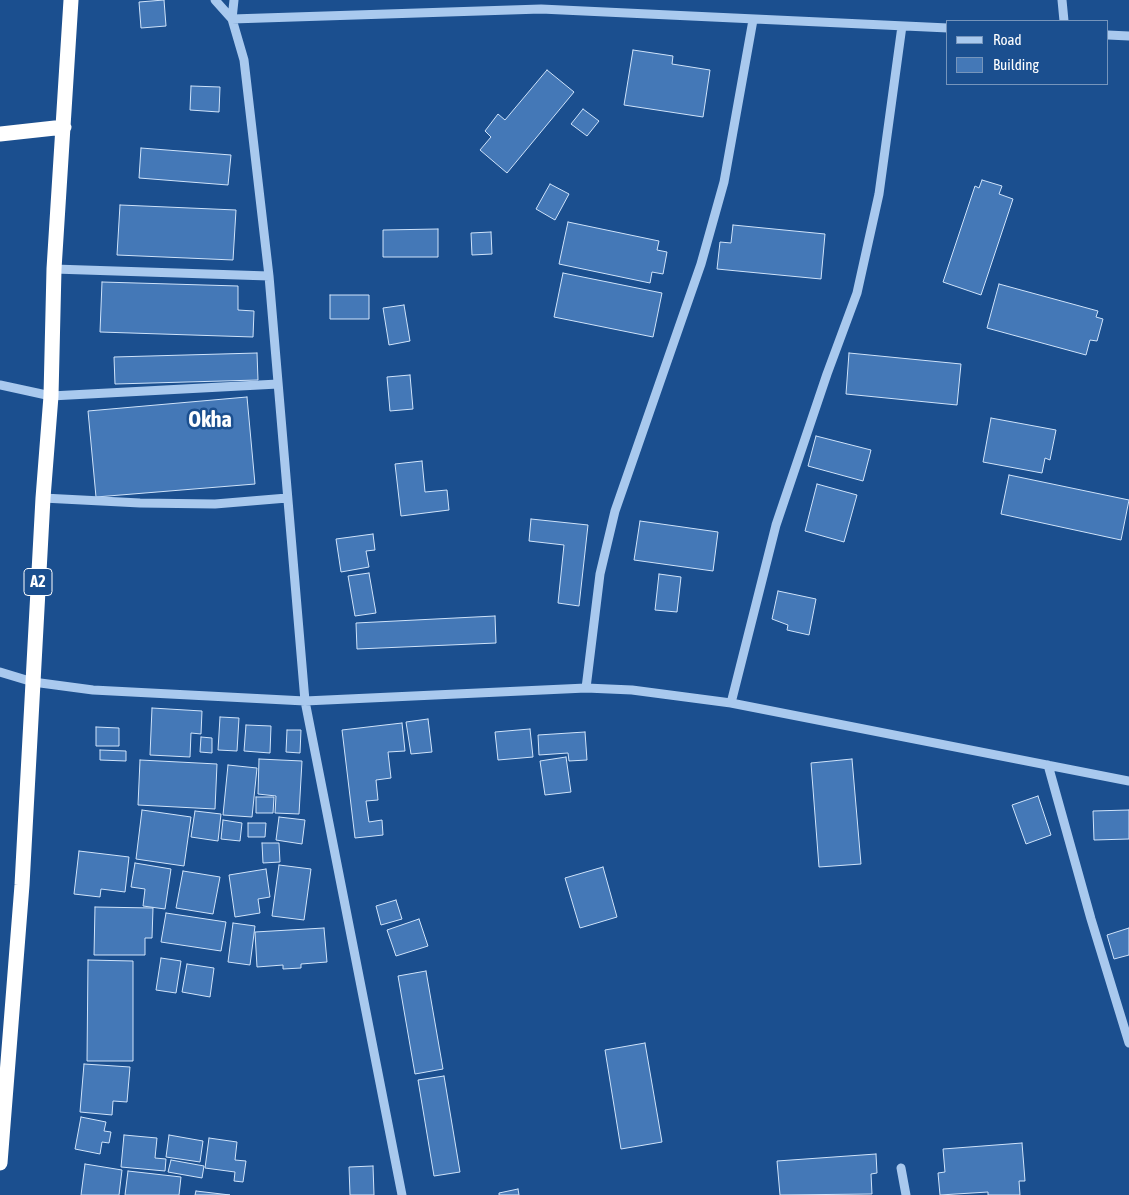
<!DOCTYPE html>
<style>
body{margin:0}
#map{position:relative;width:1129px;height:1195px;overflow:hidden;background:#1b4f8f;font-family:"Asap Condensed",sans-serif}
canvas{display:block}
.legend{position:absolute;left:946px;top:20px;width:162px;height:65px;box-sizing:border-box;background:#1b4f8f;border:1px solid #7695bc;margin:0;padding:6px 9px;list-style:none;font-size:15px;color:#fff}
.legend li{display:flex;align-items:center;gap:10px;height:25px}
.legend b{width:25px;border:1px solid #7695bc}
</style>
<div id="map">
<canvas width="1129" height="1195"></canvas>
<ul class="legend">
<li><b style="height:6px;background:#a9c9ee"></b>Road</li>
<li><b style="height:14px;background:#4478b7"></b>Building</li>
</ul>
</div>
<script>
const c = document.querySelector('canvas').getContext('2d');
c.lineJoin = 'round';
function fillPath(path, color) { c.fillStyle = color; c.fill(path, 'evenodd'); }
const poly = rows => new Path2D(rows.map(r => 'M' + r).join(''));
function trace(path, color, width, dash) { c.strokeStyle = color; c.lineWidth = width; c.lineCap = dash ? 'butt' : 'round'; c.setLineDash(dash || []); c.stroke(path); }
function label(font, color, halo, rows, align = 'center') {
  c.font = font + ' "Asap Condensed",sans-serif'; c.lineWidth = 5; c.setLineDash([]); c.textBaseline = 'middle'; c.strokeStyle = halo; c.fillStyle = color; for (const [text, x, y, turn = 0] of rows) {
    c.save(); c.translate(x, y); c.rotate((+turn || 0) * Math.PI / 180); c.textAlign = isNaN(turn) ? turn : align; if (halo) c.strokeText(text, 0, 0); c.fillText(text, 0, 0); c.restore();
  }
}
const building = poly([
 [164,0,166,26,141,28,139,2,164,0],
 [633,50,673,56,672,64,710,70,703,117,624,105,633,50],
 [547,70,574,92,507,173,480,150,491,137,485,131,498,114,505,120,547,70],
 [191,86,220,87,219,112,190,110,191,86],
 [583,109,599,121,587,136,571,124,583,109],
 [141,148,231,155,228,185,139,178,141,148],
 [982,180,1002,186,999,194,1013,199,981,295,943,282,975,186,979,188,982,180],
 [550,184,569,194,555,220,536,209,550,184],
 [120,205,236,210,233,260,117,255,120,205],
 [568,222,659,241,657,250,667,252,663,274,652,272,650,283,559,264,568,222],
 [733,225,825,234,821,279,717,269,720,242,731,243,733,225],
 [438,229,438,257,383,257,383,230,438,229],
 [491,232,492,254,472,255,471,233,491,232],
 [563,273,662,293,653,337,554,317,563,273],
 [102,282,238,286,238,310,254,311,253,337,100,332,102,282],
 [999,284,1098,311,1096,317,1103,319,1097,341,1090,340,1086,355,987,328,999,284],
 [330,295,369,295,369,319,330,319,330,295],
 [404,305,410,341,389,345,383,308,404,305],
 [257,353,258,380,115,384,114,357,257,353],
 [849,353,961,364,957,405,846,394,849,353],
 [410,375,413,409,390,411,387,377,410,375],
 [247,397,255,484,96,497,88,411,247,397],
 [991,418,1056,430,1050,460,1045,458,1042,473,983,462,991,418],
 [816,436,871,450,863,481,808,466,816,436],
 [422,461,425,492,447,490,449,510,401,516,395,464,422,461],
 [1009,475,1129,500,1121,540,1001,514,1009,475],
 [817,484,857,495,844,542,805,531,817,484],
 [531,519,588,525,579,606,558,603,564,545,529,541,531,519],
 [640,521,718,532,713,571,634,560,640,521],
 [373,534,375,550,366,551,369,567,341,572,336,539,373,534],
 [369,573,376,613,355,616,348,576,369,573],
 [659,574,681,577,677,612,655,610,659,574],
 [778,591,816,599,809,635,787,630,788,625,772,619,778,591],
 [495,616,496,643,357,649,356,623,495,616],
 [152,708,202,711,201,734,191,733,190,757,150,755,152,708],
 [220,717,239,718,237,751,218,750,220,717],
 [428,719,432,752,411,754,406,722,428,719],
 [402,723,405,751,388,752,391,778,376,780,378,800,366,801,369,822,382,820,383,835,355,838,342,730,402,723],
 [246,725,271,726,270,753,244,751,246,725],
 [96,727,119,728,119,746,96,746,96,727],
 [530,729,533,757,498,760,495,732,530,729],
 [287,730,301,730,300,753,286,752,287,730],
 [585,732,587,760,569,761,568,753,539,755,538,735,585,732],
 [201,737,212,738,212,753,200,752,201,737],
 [100,750,126,751,126,761,100,760,100,750],
 [566,757,571,792,545,795,540,761,566,757],
 [259,759,302,761,299,814,275,813,276,796,258,794,259,759],
 [852,759,861,864,819,867,811,763,852,759],
 [140,760,217,764,215,809,138,805,140,760],
 [228,765,257,768,252,817,223,815,228,765],
 [1038,796,1051,835,1026,844,1012,805,1038,796],
 [256,797,274,797,273,813,256,813,256,797],
 [142,810,191,817,184,866,136,859,142,810],
 [1129,810,1129,839,1094,840,1093,811,1129,810],
 [195,811,221,814,218,841,191,837,195,811],
 [279,817,305,820,302,844,276,840,279,817],
 [223,820,242,823,240,841,221,839,223,820],
 [248,823,266,823,265,837,248,837,248,823],
 [262,843,279,843,280,862,263,863,262,843],
 [79,851,129,857,125,892,101,889,100,897,74,894,79,851],
 [135,863,171,869,165,909,143,906,145,889,131,887,135,863],
 [279,865,311,869,304,920,272,916,279,865],
 [603,867,617,917,580,928,565,878,603,867],
 [266,869,270,897,258,899,260,913,235,917,229,875,266,869],
 [183,871,220,877,213,914,176,908,183,871],
 [396,900,402,919,381,925,376,906,396,900],
 [95,907,153,908,152,938,145,938,145,955,94,955,95,907],
 [166,913,226,922,221,951,161,942,166,913],
 [419,919,428,946,396,956,387,930,419,919],
 [233,923,255,926,250,965,228,962,233,923],
 [324,928,327,962,301,964,301,968,283,969,283,965,257,967,255,932,324,928],
 [1129,928,1129,955,1114,959,1107,935,1129,928],
 [161,958,181,961,176,993,156,990,161,958],
 [88,960,133,961,133,1061,87,1061,88,960],
 [187,964,214,968,210,997,182,992,187,964],
 [426,971,443,1069,415,1074,398,976,426,971],
 [645,1043,662,1142,621,1149,605,1050,645,1043],
 [84,1064,130,1067,127,1102,113,1101,112,1115,80,1112,84,1064],
 [444,1076,460,1172,434,1176,418,1080,444,1076],
 [81,1117,106,1122,104,1131,111,1132,109,1143,102,1142,100,1154,75,1149,81,1117],
 [124,1135,157,1138,155,1158,166,1159,165,1171,121,1167,124,1135],
 [169,1135,203,1141,200,1162,166,1157,169,1135],
 [209,1138,237,1142,235,1160,246,1161,243,1182,234,1181,235,1172,205,1168,209,1138],
 [1022,1143,1025,1181,1019,1181,1020,1195,988,1195,988,1192,940,1195,938,1173,945,1172,943,1149,1022,1143],
 [876,1154,877,1173,871,1174,872,1194,780,1195,777,1161,876,1154],
 [171,1160,204,1166,202,1178,168,1172,171,1160],
 [85,1164,122,1170,119,1195,81,1195,85,1164],
 [373,1166,374,1195,350,1195,349,1167,373,1166],
 [128,1171,181,1177,179,1195,125,1195,128,1171],
 [518,1189,519,1195,499,1195,499,1193,518,1189],
 [196,1191,230,1195,195,1195,196,1191]
]);
fillPath(building, '#4478b7');
trace(building, '#cfe3fa', 1);
trace(poly([
 [215,0,232,19,244,60,269,276,305,701,402,1195],
 [234,0,232,19,541,9,948,28],
 [1062,0,1064,21],
 [1108,35,1129,36],
 [54,269,269,276],
 [0,385,51,396,278,384],
 [43,498,140,503,215,504,287,498],
 [0,672,33,682,93,690,305,701,586,688,632,690,731,703,1129,781],
 [586,688,600,574,615,511,701,264,724,182,753,20],
 [731,703,776,525,827,374,857,293,879,194,902,26],
 [1048,765,1091,919,1129,1043],
 [901,1168,906,1195]
]), '#a9c9ee', 9);
trace(poly([
 [0,134,64,127],
 [0,1163,22,885,43,498,51,396,54,269,71,0]
]), '#fff', 15);
for (const [x, y, w] of [
 [38,582,28]
]) { const box = new Path2D(); box.roundRect(x - w / 2, y - 13.5, w, 27, 4); c.fillStyle = '#1b4f8f'; c.fill(box); trace(box, '#fff', 1); }
label('bold 16px', '#fff', null, [
 ["A2",38,582]
]);
label('bold 22px', '#fff', '#1b4f8f', [
 ["Okha",210,420]
]);
</script>
